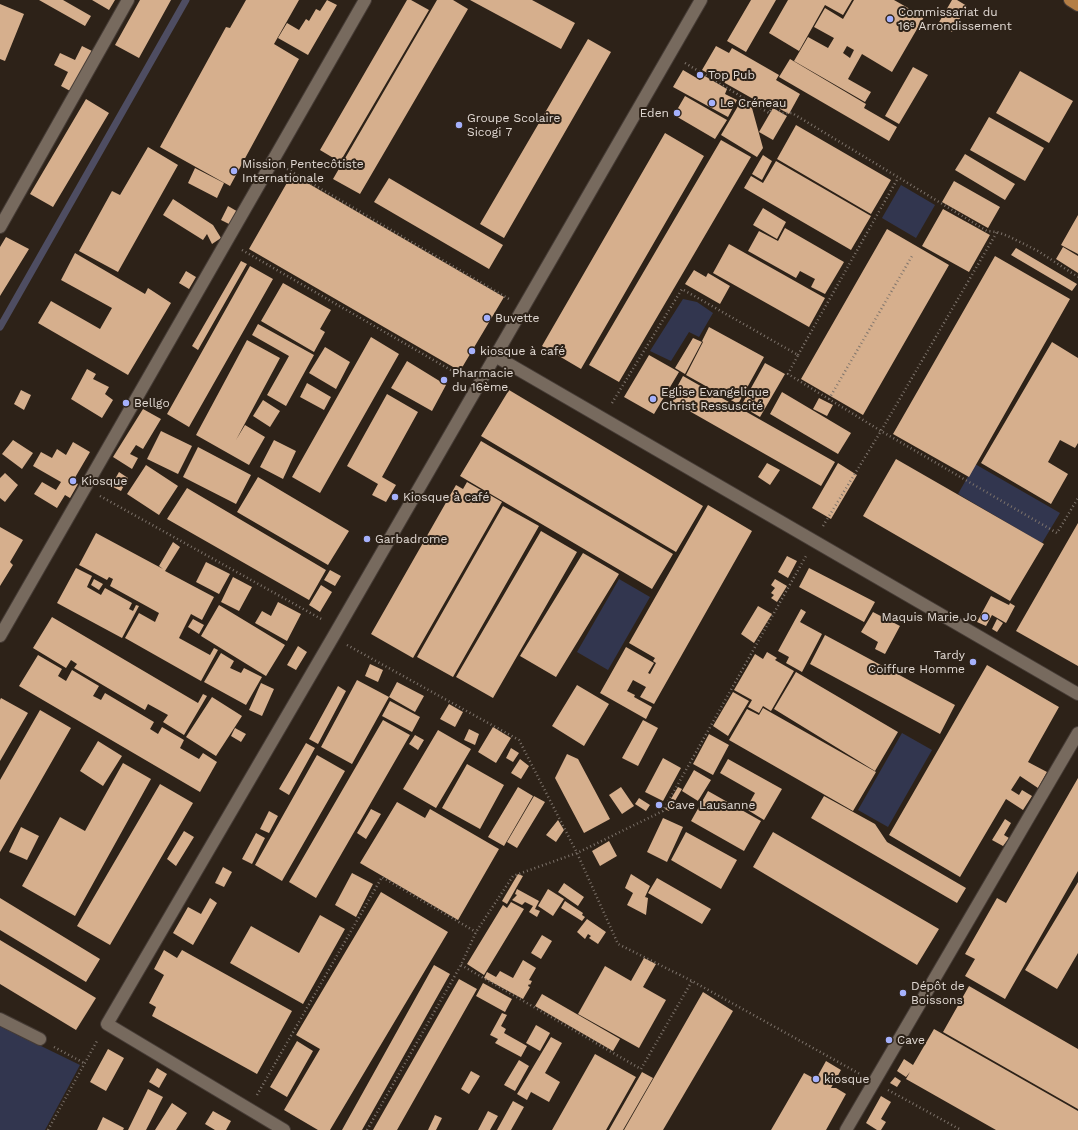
<!DOCTYPE html>
<meta charset="utf-8">
<style>
body{margin:0}
canvas{display:block;background:#2d2218}
</style>
<canvas width="1078" height="1130"></canvas>
<script>
const c = document.querySelector('canvas').getContext('2d');
c.lineJoin = 'round';
function fillPath(path, color) { c.fillStyle = color; c.fill(path, 'evenodd'); }
const poly = rows => new Path2D(rows.map(r => 'M' + r).join(''));
function trace(path, color, width, dash) { c.strokeStyle = color; c.lineWidth = width; c.lineCap = dash ? 'butt' : 'round'; c.setLineDash(dash || []); c.stroke(path); }
function label(font, color, halo, rows, align = 'center') {
  c.font = font + ' "Work Sans",sans-serif'; c.lineWidth = 4; c.setLineDash([]); c.textBaseline = 'middle'; c.strokeStyle = halo; c.fillStyle = color; for (const [text, x, y, turn = 0] of rows) {
    c.save(); c.translate(x, y); c.rotate((+turn || 0) * Math.PI / 180); c.textAlign = isNaN(turn) ? turn : align; if (halo) c.strokeText(text, 0, 0); c.fillText(text, 0, 0); c.restore();
  }
}
fillPath(poly([
 [901,185,935,205,916,238,882,218],
 [683,299,697,302,713,313,699,337,689,332,671,361,650,351],
 [975,464,1060,513,1042,543,958,494],
 [619,579,650,597,608,670,577,652],
 [902,733,932,750,888,827,858,810],
 [0,1026,80,1065,45,1130,0,1130]
]), '#32364f');
trace(poly([
 [0,327,186,0]
]), '#4e4d62', 7);
fillPath(poly([
 [39,0,63,0,91,16,85,26],
 [92,0,115,0,109,10],
 [140,0,171,0,139,58,115,45],
 [246,0,299,0,274,44,299,59,230,186,160,147,226,27,230,28],
 [327,0,337,5,308,55,278,38,287,23,299,30,306,19,309,21,316,9,320,11],
 [407,0,411,0,429,10,340,162,320,150],
 [437,0,453,0,468,9,360,194,333,179],
 [470,0,532,0,575,23,561,49],
 [751,0,776,0,746,52,727,41],
 [788,0,852,0,843,15,825,5,799,51,769,33],
 [854,0,894,0,924,17,892,72,862,54,848,79,871,92,865,102,794,61,808,37,828,48,834,38,814,27,825,8,843,19],
 [847,46,854,50,850,58,843,53],
 [952,0,957,0,967,6,952,32,938,24],
 [0,4,24,14,5,61,0,59],
 [588,39,611,52,504,238,480,224],
 [82,46,92,51,72,92,61,86,68,72,54,65,60,53,75,60],
 [716,46,729,53,732,48,779,75,776,80,800,94,789,114,773,105,771,109,702,70],
 [790,59,866,104,864,108,897,127,889,141,779,77],
 [913,67,928,75,899,124,885,116],
 [683,70,700,80,703,75,727,89,725,94,737,100,728,117,673,87],
 [1020,71,1073,101,1049,143,996,113],
 [685,96,727,120,715,139,674,115],
 [86,99,109,113,53,207,30,194],
 [741,101,752,108,763,148,757,157,721,135],
 [773,108,787,116,773,140,759,132],
 [989,117,1044,148,1025,181,970,150],
 [796,125,891,180,871,214,777,159],
 [665,133,704,156,581,369,542,346],
 [721,140,751,157,619,382,589,365],
 [148,147,178,165,118,272,79,251,112,191,120,195],
 [965,154,1015,184,1005,200,955,170],
 [763,155,772,161,762,180,752,174],
 [776,161,871,216,851,250,744,188,751,176,763,183],
 [195,168,224,183,217,198,188,183],
 [292,174,504,297,460,371,249,249],
 [389,178,503,245,489,269,374,202],
 [954,181,1000,207,988,228,942,202],
 [173,199,213,225,221,238,212,244,207,234,203,240,163,215],
 [228,206,240,213,233,226,221,220],
 [763,208,786,222,777,239,753,225],
 [943,209,990,235,969,272,922,246],
 [1078,215,1078,254,1061,245],
 [785,228,844,262,825,294,811,287,815,279,800,271,796,278,748,251,759,231,778,241],
 [887,229,949,265,863,415,801,379],
 [6,237,29,249,0,296,0,247],
 [729,244,825,298,809,327,713,273],
 [1063,247,1078,256,1078,273,1056,259],
 [1016,248,1077,284,1072,291,1011,255],
 [75,253,145,294,148,288,171,303,128,375,38,323,51,301,100,329,112,308,61,280],
 [995,256,1070,299,969,477,893,434],
 [241,261,247,264,198,350,192,346],
 [250,266,273,279,189,427,167,414],
 [694,270,706,277,708,273,730,286,720,304,685,284],
 [186,271,196,277,189,289,179,283],
 [283,283,331,310,320,329,325,332,314,352,261,321],
 [258,324,314,355,286,406,267,395,289,356,252,335],
 [709,327,764,357,738,404,686,375,703,342,702,341],
 [371,337,399,354,320,493,292,477],
 [693,338,702,342,685,374,675,368],
 [247,340,280,358,236,440,245,425,265,437,249,465,196,435],
 [1052,342,1078,358,1078,443,1075,448,1060,440,1048,462,1068,474,1051,504,981,463],
 [325,347,350,362,336,389,309,373],
 [649,355,679,372,654,414,624,397],
 [407,361,446,385,432,411,391,388],
 [765,363,785,374,760,417,741,406],
 [87,369,96,374,93,379,109,387,105,394,113,400,102,418,71,399],
 [683,376,835,462,821,486,670,400],
 [307,383,331,397,324,410,300,397],
 [21,390,31,395,24,410,14,404],
 [509,390,703,506,676,552,481,436],
 [782,392,851,433,838,454,770,414],
 [387,394,418,412,382,477,396,485,386,502,372,495,378,484,347,466],
 [819,398,833,405,827,416,813,409],
 [263,400,280,411,270,427,253,416],
 [143,409,161,419,143,449,136,445,130,454,138,458,132,469,113,457],
 [161,431,192,446,178,474,147,459],
 [13,440,33,453,22,469,2,454],
 [274,440,296,451,283,479,260,467],
 [481,441,673,554,652,589,460,476],
 [73,442,90,452,73,481,78,484,70,498,65,495,57,508,34,494,42,482,56,490,61,482,33,466,41,452,52,458,57,449,66,455],
 [198,447,251,475,236,504,183,477],
 [896,459,1044,544,1010,601,863,516],
 [767,463,780,470,770,485,758,477],
 [838,463,857,475,831,519,812,508],
 [146,465,178,486,159,515,127,494],
 [119,472,128,478,121,491,111,486],
 [5,473,18,485,5,502,0,498,0,478],
 [258,477,349,531,328,565,237,512],
 [467,482,502,502,413,658,371,634,456,485,463,489],
 [187,488,326,570,309,600,167,519],
 [708,505,752,531,654,704,640,697,646,687,633,680,627,691,635,695,634,697,652,707,646,719,600,693,626,647,654,663,648,673,650,674,656,663,653,661,655,658,629,643],
 [503,506,539,526,453,677,417,657],
 [1078,523,1078,666,1016,631],
 [0,527,23,540,10,562,13,565,0,586],
 [541,531,577,552,493,698,456,677],
 [96,533,163,569,159,566,173,542,180,547,165,571,214,597,202,620,191,614,179,638,210,655,214,648,218,650,201,681,125,638,139,613,155,622,159,613,110,586,113,579,109,577,107,580,79,565],
 [583,553,619,574,556,677,520,656],
 [787,556,797,561,788,578,778,572],
 [206,562,230,574,219,594,196,582],
 [76,568,92,576,87,587,101,595,105,588,132,603,129,609,133,611,136,605,139,606,122,638,57,603],
 [809,568,875,602,864,622,799,587],
 [330,570,341,576,335,586,324,580],
 [233,577,252,587,239,611,221,602],
 [94,579,103,584,99,590,91,585],
 [775,579,787,586,777,602,771,598,774,595,771,593,775,588,771,585],
 [321,585,332,592,320,612,309,605],
 [991,596,1009,605,1010,603,1015,606,1006,623,992,615,986,626,977,622],
 [278,602,301,614,287,641,255,623,262,611,271,616],
 [219,605,285,645,266,676,201,636],
 [758,606,772,614,754,643,741,634],
 [801,609,806,612,800,622,822,634,802,672,786,663,789,657,778,651],
 [873,612,900,626,885,654,875,649,878,642,861,632],
 [52,617,198,703,203,694,207,696,184,735,163,722,168,715,148,704,145,710,74,668,77,664,71,660,66,668,33,648],
 [193,619,204,625,199,634,188,627],
 [997,619,1003,623,997,632,992,629],
 [825,635,955,705,940,734,810,664],
 [298,646,307,652,296,670,287,665],
 [767,652,777,658,775,660,794,671,771,711,763,706,759,713,748,707,752,700,734,690,755,654,763,659],
 [221,653,234,661,230,668,241,673,244,668,262,677,246,705,204,682],
 [38,655,62,669,58,676,66,681,72,670,99,686,93,696,101,700,105,693,154,722,150,729,158,734,162,727,184,740,180,748,199,759,203,753,217,762,200,792,19,686],
 [370,664,383,670,378,682,365,676],
 [987,665,1059,707,1028,762,1047,772,1038,788,1020,776,1011,790,1019,795,1022,790,1032,796,1023,810,1006,799,960,877,889,835],
 [796,672,898,732,875,771,774,709],
 [357,680,389,697,397,682,424,696,415,712,389,697,352,764,321,747],
 [261,683,274,689,262,716,249,710],
 [577,685,609,704,584,746,552,726],
 [338,686,346,691,318,744,309,739],
 [733,692,749,701,728,736,713,726],
 [212,697,242,716,216,756,186,737],
 [1,698,28,713,0,761,0,700],
 [390,701,420,717,412,732,382,716],
 [449,704,463,712,455,727,440,719],
 [763,708,876,772,853,811,729,740,747,709,759,715],
 [40,710,71,728,0,852,0,780],
 [383,720,410,735,316,898,289,882],
 [643,720,658,728,638,766,622,758],
 [493,727,511,738,496,763,478,752],
 [235,728,246,734,241,742,231,736],
 [469,729,479,734,475,745,464,740],
 [438,730,471,749,436,808,403,789],
 [709,734,729,745,713,775,693,764],
 [415,735,424,740,418,750,409,744],
 [98,741,122,756,103,786,80,771],
 [306,743,315,748,289,795,279,789],
 [511,748,519,753,513,762,506,758],
 [567,754,578,759,610,819,584,833,555,778],
 [317,755,345,771,282,881,255,865],
 [663,758,681,768,663,801,645,792],
 [520,759,529,766,521,779,511,773],
 [728,759,782,789,764,820,746,809,755,793,720,773],
 [123,763,151,779,75,916,22,886,60,817,85,831],
 [467,764,504,785,480,829,442,808],
 [694,770,711,780,698,801,682,791],
 [1078,778,1078,871,1005,999,965,976,975,959,965,954,997,898,1006,903],
 [160,784,193,803,110,945,77,926],
 [518,787,533,796,504,846,488,837],
 [621,787,634,806,622,814,609,795],
 [678,787,682,789,669,811,665,809],
 [708,791,761,821,744,851,691,821],
 [534,796,545,802,517,848,507,842],
 [824,796,875,824,887,842,966,888,957,903,811,818],
 [639,798,650,805,646,811,635,804],
 [397,802,425,818,430,809,499,849,458,920,360,863],
 [371,809,381,814,366,839,357,833],
 [269,811,278,816,269,833,260,829],
 [663,818,683,827,667,862,647,852],
 [1005,819,1011,823,1004,835,1009,838,1003,846,992,840],
 [558,820,564,830,556,842,546,835],
 [21,827,39,836,27,860,9,852],
 [184,831,194,837,176,866,167,859],
 [686,832,737,860,721,889,671,860],
 [773,832,939,929,917,965,753,867],
 [256,833,265,838,252,864,242,859],
 [609,841,617,856,600,866,592,851],
 [223,867,232,872,224,887,215,883],
 [352,873,373,884,356,917,335,905],
 [518,874,523,876,507,904,502,901],
 [631,874,650,886,645,897,648,898,646,915,627,905,633,893,625,888],
 [657,878,711,909,702,924,648,893],
 [1078,882,1078,953,1057,989,1025,970],
 [564,883,584,897,578,906,558,892],
 [517,889,539,901,535,909,540,911,537,917,529,912,533,906,525,902,522,905,512,900,517,895,515,894],
 [548,889,564,899,553,916,538,906],
 [381,892,448,932,330,1130,318,1130,284,1110,320,1049,296,1035],
 [0,898,100,959,86,982,0,930],
 [210,898,217,903,193,945,173,933,188,907,201,914],
 [565,901,583,913,582,915,585,917,582,921,561,908],
 [511,902,524,909,484,975,467,964,503,905,507,908],
 [320,915,345,929,303,1004,230,963,251,926,299,953],
 [587,919,606,932,598,944,589,938,591,936,588,934,585,939,577,932],
 [542,935,552,941,541,959,531,953],
 [0,940,96,998,76,1030,0,984],
 [164,950,177,958,182,950,292,1011,257,1074,152,1016,156,1007,149,1003,164,975,154,969],
 [644,958,656,964,643,987,666,1000,639,1048,578,1014,605,966,631,981],
 [523,960,536,968,529,980,532,981,530,985,529,984,528,986,530,987,523,999,484,978,487,972,496,977,500,971,513,978],
 [434,965,450,974,362,1130,342,1130],
 [459,979,477,989,397,1130,373,1130],
 [483,983,512,999,505,1012,476,996],
 [969,986,1078,1049,1078,1109,943,1032],
 [703,992,733,1011,663,1130,624,1130],
 [542,994,620,1039,613,1051,535,1006],
 [502,1013,507,1015,501,1026,506,1029,504,1033,527,1046,521,1057,495,1043,498,1039,490,1035],
 [536,1025,550,1033,540,1051,526,1043],
 [934,1029,1078,1111,1078,1130,996,1130,906,1079,910,1072,906,1077,897,1071,904,1059,913,1065],
 [551,1037,562,1043,545,1073,560,1082,549,1102,531,1092,527,1100,517,1094],
 [297,1041,313,1051,287,1097,270,1087],
 [108,1049,124,1058,106,1091,90,1082],
 [595,1054,636,1077,606,1130,552,1130],
 [519,1060,529,1066,515,1091,504,1085],
 [826,1061,841,1070,831,1088,836,1088,846,1094,826,1130,771,1130,804,1073,819,1081,816,1079],
 [157,1068,167,1074,159,1088,149,1082],
 [471,1071,480,1076,469,1094,461,1089],
 [642,1072,653,1078,623,1130,609,1130],
 [895,1077,901,1081,897,1087,890,1083],
 [148,1089,163,1097,146,1130,128,1130],
 [881,1096,891,1102,881,1119,886,1122,881,1130,877,1130,866,1123],
 [513,1101,524,1107,511,1130,497,1130],
 [172,1103,187,1113,176,1130,155,1130],
 [213,1111,231,1121,226,1130,215,1130,205,1124],
 [488,1111,498,1116,490,1130,478,1130],
 [435,1115,442,1118,436,1130,428,1130],
 [103,1117,124,1128,123,1130,97,1130]
]), '#d6af8d');
const minor = poly([
 [0,227,128,0],
 [495,356,1078,694],
 [0,636,365,0],
 [0,1019,40,1039],
 [284,1130,107,1024,333,637,701,0],
 [846,1130,1078,733]
]);
const major = poly([
 [1070,0,1078,5]
]);
trace(minor, '#463c36', 14);
trace(major, '#463c36', 14);
trace(poly([
 [685,63,769,113,773,107,783,113,792,113,987,231,997,232,1008,236,1038,251,1078,277],
 [287,169,509,299],
 [242,250,463,377],
 [798,355,898,178],
 [829,399,912,256],
 [612,403,682,289,798,355,788,374,881,431,1057,533,1078,498],
 [100,496,323,620],
 [823,526,881,431,997,232],
 [347,645,519,740,577,853,618,944,692,981,860,1074],
 [461,965,641,1069,692,981],
 [54,1047,84,1063],
 [888,1090,961,1130],
 [257,1095,382,877,476,932],
 [48,1130,98,1039],
 [367,1130,461,965,476,932,513,876,577,853,663,811,806,556]
]), '#7e746c', 2.5, [1, 3]);
trace(minor, '#776a5e', 12);
trace(major, '#b47e45', 12);
for (const [x, y, r, color] of [
 [890,19,4,"#a5b1fc"],
 [700,75,4,"#a5b1fc"],
 [712,103,4,"#a5b1fc"],
 [677,113,4,"#a5b1fc"],
 [459,125,4,"#a5b1fc"],
 [234,171,4,"#a5b1fc"],
 [487,318,4,"#a5b1fc"],
 [472,351,4,"#a5b1fc"],
 [444,380,4,"#a5b1fc"],
 [653,399,4,"#a5b1fc"],
 [126,403,4,"#a5b1fc"],
 [73,481,4,"#a5b1fc"],
 [395,497,4,"#a5b1fc"],
 [367,539,4,"#a5b1fc"],
 [985,617,4,"#a5b1fc"],
 [973,662,4,"#a5b1fc"],
 [659,805,4,"#a5b1fc"],
 [903,993,4,"#a5b1fc"],
 [889,1040,4,"#a5b1fc"],
 [816,1079,4,"#a5b1fc"]
]) { const dot = new Path2D(); dot.arc(x, y, r, 0, 2 * Math.PI); c.fillStyle = color; c.fill(dot); trace(dot, '#2d2218', 1.5); }
label('12px', '#e1d9d3', '#2d2218', [
 ["Commissariat du",898,12],
 ["16ᵉ Arrondissement",898,26],
 ["Top Pub",708,75],
 ["Le Créneau",720,103],
 ["Eden",669,113,"right"],
 ["Groupe Scolaire",467,118],
 ["Sicogi 7",467,132],
 ["Mission Pentecôtiste",242,164],
 ["Internationale",242,178],
 ["Buvette",495,318],
 ["kiosque à café",480,351],
 ["Pharmacie",452,373],
 ["du 16ème",452,387],
 ["Eglise Evangelique",661,392],
 ["Christ Ressuscité",661,406],
 ["Bellgo",134,403],
 ["Kiosque",81,481],
 ["Kiosque à café",403,497],
 ["Garbadrome",375,539],
 ["Maquis Marie Jo",977,617,"right"],
 ["Tardy",965,655,"right"],
 ["Coiffure Homme",965,669,"right"],
 ["Cave Lausanne",667,805],
 ["Dépôt de",911,986],
 ["Boissons",911,1000],
 ["Cave",897,1040],
 ["kiosque",824,1079]
], 'left');
</script>
